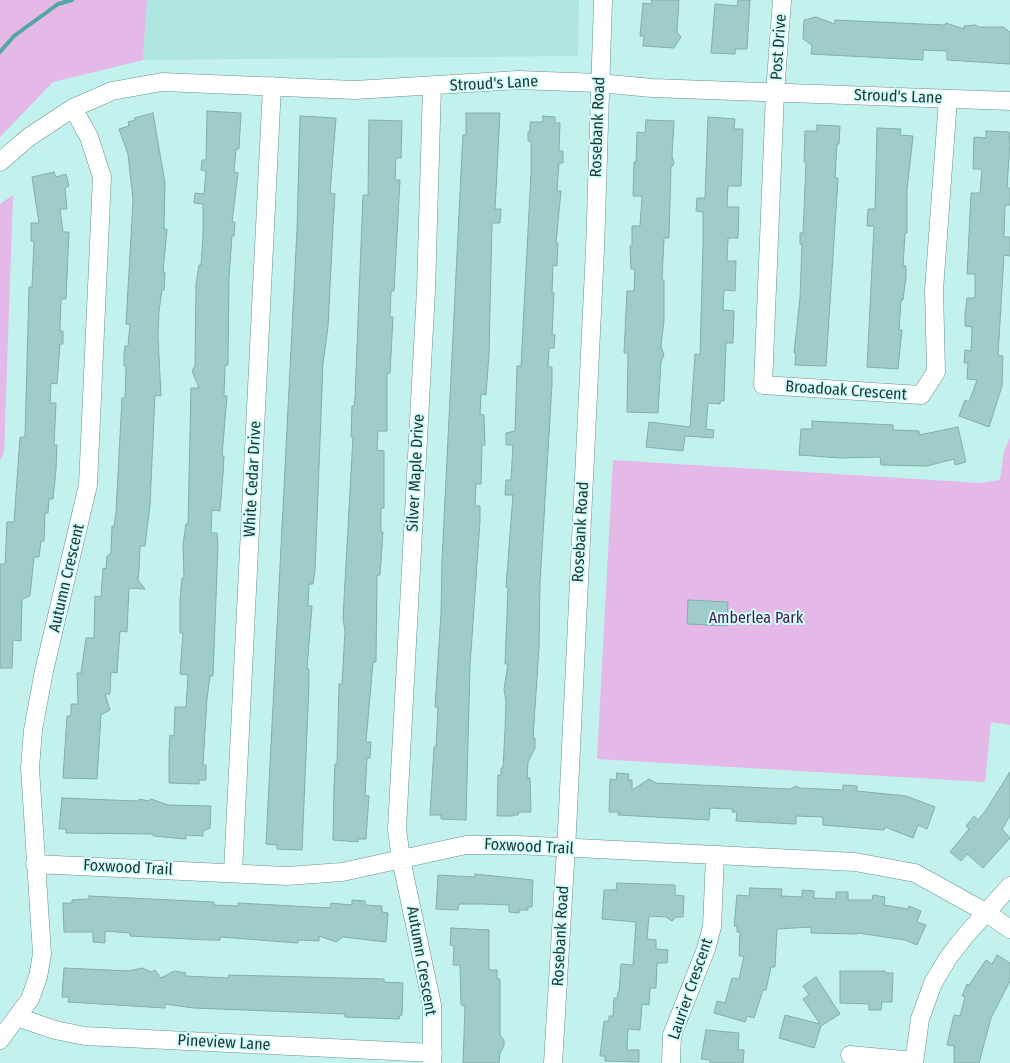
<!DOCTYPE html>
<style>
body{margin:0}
canvas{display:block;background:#c3f1ed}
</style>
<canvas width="1010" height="1063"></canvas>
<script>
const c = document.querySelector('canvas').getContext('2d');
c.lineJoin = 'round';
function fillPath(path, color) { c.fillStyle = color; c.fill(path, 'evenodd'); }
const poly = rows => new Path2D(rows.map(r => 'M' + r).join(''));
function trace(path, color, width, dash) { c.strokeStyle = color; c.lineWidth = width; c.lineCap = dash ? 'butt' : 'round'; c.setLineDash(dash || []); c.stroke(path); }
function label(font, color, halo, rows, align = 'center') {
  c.font = font + ' "Fira Sans Condensed",sans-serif'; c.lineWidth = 4; c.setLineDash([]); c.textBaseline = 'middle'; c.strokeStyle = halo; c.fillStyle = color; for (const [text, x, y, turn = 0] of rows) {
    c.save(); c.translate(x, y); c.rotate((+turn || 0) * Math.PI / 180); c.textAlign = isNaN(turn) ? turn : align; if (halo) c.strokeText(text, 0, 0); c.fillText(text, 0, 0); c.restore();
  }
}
fillPath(poly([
 [147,0,579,0,578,56,143,60]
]), '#afe6e2');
fillPath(poly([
 [0,0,147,0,143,60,53,82,0,137],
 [13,195,4,453,0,460,0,204],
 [1010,438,1010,725,991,722,985,782,597,759,613,460,980,483,1000,480,1004,451]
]), '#e4b8e7');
trace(poly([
 [0,52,14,36,58,4,72,0]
]), '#53a7a2', 4);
const building = poly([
 [652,0,679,0,677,32,681,37,674,48,643,46,644,36,640,36,643,3,651,4,652,0],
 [738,0,750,0,747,49,735,49,735,54,711,53,715,4,737,6,738,0],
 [816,17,835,24,835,20,944,25,946,23,964,29,964,26,975,25,979,27,1003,27,1010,32,1010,64,947,60,947,51,923,50,923,60,811,54,812,45,803,39,804,20,816,17],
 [207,111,241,113,239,149,236,149,234,172,238,173,232,222,235,222,234,236,232,236,229,278,228,365,225,365,224,396,227,396,222,456,224,456,223,474,220,511,212,510,211,533,217,533,218,546,213,676,210,676,207,699,203,765,206,765,206,780,199,780,199,784,169,783,169,752,170,735,174,736,175,707,186,707,188,675,180,674,183,633,180,633,180,599,182,578,184,578,183,544,186,524,188,524,191,388,199,388,192,371,195,366,196,284,199,265,201,265,203,235,203,204,194,203,195,193,204,194,206,171,201,170,202,160,206,160,207,111],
 [153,113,165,183,164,229,167,229,163,272,165,272,164,290,162,290,159,311,158,336,161,396,155,395,150,505,145,546,140,546,139,571,138,580,145,589,129,588,127,632,120,631,117,673,111,672,110,694,105,694,110,710,101,715,97,779,63,778,67,716,71,716,71,704,78,704,77,673,81,673,86,638,94,638,95,596,101,597,103,568,106,569,107,556,111,553,112,526,114,527,116,512,122,398,125,398,126,366,124,366,124,355,125,346,128,346,130,324,126,324,133,200,128,154,119,129,129,126,128,122,135,120,134,118,153,113],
 [466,113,500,113,495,209,501,209,500,223,492,223,489,354,486,395,481,394,480,414,484,415,485,445,482,445,481,484,476,484,475,506,480,506,480,521,470,666,466,820,441,819,441,815,430,815,434,747,436,747,438,707,435,707,441,613,442,560,462,152,463,135,466,135,466,113],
 [300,116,336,118,330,193,335,194,333,228,328,327,323,363,315,571,313,584,309,584,308,606,312,606,307,669,309,669,309,684,302,850,277,849,277,845,266,844,297,230,300,116],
 [543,116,555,117,555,123,560,123,559,151,563,151,563,163,559,163,557,191,561,191,556,243,558,243,557,266,553,265,552,293,554,293,552,334,555,335,554,348,549,348,548,367,552,367,552,384,540,584,539,648,533,738,535,738,535,748,528,762,527,778,530,778,531,812,519,812,518,815,513,815,513,816,497,816,498,775,501,775,501,768,503,768,505,730,506,701,504,689,508,664,505,664,508,588,506,587,513,495,505,495,506,480,511,480,513,445,506,445,506,433,515,431,517,366,521,366,531,173,531,141,528,141,528,132,530,132,530,122,543,122,543,116],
 [708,117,735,119,734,129,743,129,741,186,728,186,727,207,739,207,738,238,728,238,727,261,736,261,735,291,724,290,723,310,734,311,733,343,726,343,724,401,720,401,720,404,708,403,706,429,714,430,713,438,685,436,683,451,646,447,649,422,690,427,695,354,700,355,703,246,703,212,696,211,697,198,705,198,708,117],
 [369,120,402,121,401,158,396,158,395,180,400,180,394,291,391,291,390,317,393,317,390,373,387,373,387,431,378,431,377,450,384,451,384,508,381,508,381,532,383,532,380,575,377,575,376,662,373,662,366,742,371,742,370,758,367,758,365,795,369,796,366,839,358,839,358,842,333,840,334,787,335,764,337,764,339,684,342,684,345,631,343,618,353,437,351,437,352,406,354,406,355,397,363,195,368,195,369,120],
 [646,120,674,121,672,156,674,164,671,168,669,238,664,238,662,280,664,280,664,320,661,346,664,355,661,361,658,413,627,412,628,353,624,353,627,291,634,291,635,269,631,269,630,246,632,246,632,226,640,226,642,196,633,196,634,162,636,162,637,132,645,133,646,120],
 [817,125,840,126,839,144,837,144,835,178,838,178,826,366,795,365,796,353,794,353,800,298,802,244,800,244,800,233,803,233,806,163,804,162,805,131,817,131,817,125],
 [877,128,901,129,900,135,913,136,907,190,907,233,905,233,903,266,906,266,906,277,903,300,901,300,899,330,902,330,898,369,867,367,874,226,867,226,868,209,875,209,877,128],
 [986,131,1009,132,1010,142,1007,188,1010,188,1010,205,1005,205,1004,237,1010,237,1010,256,1004,255,998,355,1003,356,1002,386,989,427,959,416,965,400,969,402,977,380,967,379,968,363,964,363,965,350,971,351,972,327,965,326,965,315,967,298,975,298,975,274,967,274,971,193,980,193,982,169,973,169,974,137,986,138,986,131],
 [54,172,56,177,66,174,69,186,65,188,67,209,60,209,63,232,69,232,66,299,61,299,60,331,63,331,63,344,60,344,57,384,51,383,50,403,56,403,54,445,57,445,56,470,53,499,49,499,48,513,45,513,44,541,41,541,39,557,34,557,30,596,22,599,21,641,13,640,12,668,0,668,0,564,5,564,7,522,14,522,20,437,25,437,29,287,32,287,34,241,31,241,31,223,39,223,32,177,54,172],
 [812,421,893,425,893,430,919,431,919,435,958,427,966,462,955,465,954,459,927,466,881,465,880,457,840,458,799,455,801,429,812,429,812,421],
 [688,600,728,602,727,626,687,624,688,600],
 [1010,772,1010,816,1002,829,1010,838,983,868,967,854,961,861,950,852,969,829,966,826,974,816,978,820,986,810,1010,772],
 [617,773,629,774,628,780,632,780,632,790,649,779,656,783,790,789,796,786,800,788,843,790,843,785,857,786,857,791,906,796,935,807,927,829,918,825,913,838,885,827,884,830,823,825,823,817,796,816,796,824,736,821,737,812,732,812,733,809,710,808,709,820,618,815,619,812,609,812,610,779,616,780,617,773],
 [62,798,137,801,140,799,148,801,151,799,168,805,211,806,210,828,203,831,203,836,186,835,186,839,153,836,153,834,66,833,66,829,59,829,62,798],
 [475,874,533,880,532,907,528,907,528,910,519,910,519,913,509,912,509,905,481,904,459,904,458,910,436,909,438,875,475,877,475,874],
 [617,883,675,885,675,895,684,896,683,917,676,917,672,921,666,917,649,916,647,939,656,940,656,949,668,950,667,963,657,963,656,988,650,988,649,1005,642,1004,640,1030,628,1029,627,1050,639,1050,639,1062,605,1061,605,1056,600,1056,604,1021,609,1021,609,1016,613,1016,614,998,617,998,618,992,619,992,621,964,633,965,636,922,602,919,604,890,616,890,617,883],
 [750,888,782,889,781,896,802,897,802,890,814,891,814,898,836,899,836,892,848,892,848,900,872,900,873,895,885,897,884,905,908,909,909,906,921,911,917,922,926,925,917,945,905,940,858,933,858,934,811,933,811,927,777,929,775,967,771,967,766,990,763,990,754,1018,747,1016,745,1022,714,1013,717,1001,725,1003,732,978,739,979,744,956,739,956,740,932,737,932,737,926,734,926,737,895,749,896,750,888],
 [89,896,214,902,214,905,238,906,238,903,330,908,331,903,352,905,352,900,365,901,365,905,382,906,382,912,388,913,386,942,343,937,336,942,319,936,319,941,298,940,298,943,220,937,220,940,209,940,130,936,130,933,105,931,105,943,93,942,93,932,64,932,63,903,72,903,72,900,89,899,89,896],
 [451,928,489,930,489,970,497,970,497,979,500,979,500,1035,504,1040,504,1046,500,1053,499,1063,463,1063,465,1006,461,1005,460,965,453,965,454,946,450,945,451,928],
 [997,955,1010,963,1010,981,991,1018,979,1063,954,1063,954,1046,947,1045,954,1015,960,1016,965,997,962,996,967,984,969,985,986,960,992,964,997,955],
 [64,968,129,971,142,968,152,972,155,970,161,978,174,971,186,973,185,976,228,978,229,975,384,979,384,982,403,983,402,1015,400,1015,399,1019,345,1017,345,1014,193,1008,165,1004,165,1008,68,1002,69,997,62,997,64,968],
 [840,971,885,971,885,973,893,973,892,1002,882,1002,881,1010,869,1010,869,1004,840,1003,840,971],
 [816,977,840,1014,821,1026,814,1048,779,1038,785,1015,820,1024,803,999,809,995,803,986,816,977],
 [706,1030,739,1033,738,1050,744,1050,743,1063,710,1063,710,1060,701,1059,706,1030]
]);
fillPath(building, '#9fcbc8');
trace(building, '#82aeaa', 1);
const minor = poly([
 [782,0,775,93,763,385,921,395,936,372,934,290,948,99],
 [432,87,426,290,397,829,401,859,432,1005,432,1063],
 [0,162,29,137,73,108,112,91,162,82,355,90,518,80,599,83,652,88,1010,101],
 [35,864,287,876,342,872,466,845,517,845,855,862,915,873,987,913,1010,929],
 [233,872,272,86],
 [17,1017,55,1030,85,1036,433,1053],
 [0,1040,30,999,38,977,42,954,30,768,33,730,44,671,88,485,102,177,89,137,73,108],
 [850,1055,914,1061],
 [553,1063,567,831,595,249,603,0],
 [671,1063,672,1035,706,949,712,927,715,856],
 [914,1063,920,1019,933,983,948,958,965,936,1010,886]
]);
trace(minor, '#67918e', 19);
trace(minor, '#fff', 18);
label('16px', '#253735', '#d0fefa', [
 ["Post Drive",779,47,-86],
 ["Stroud's Lane",494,84,-3],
 ["Stroud's Lane",898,97,2],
 ["Rosebank Road",598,127,-88],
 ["Broadoak Crescent",846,391,4],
 ["Silver Maple Drive",416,473,-87],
 ["White Cedar Drive",253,479,-87],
 ["Rosebank Road",581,532,-87],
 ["Autumn Crescent",67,578,-77],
 ["Foxwood Trail",529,847,3],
 ["Foxwood Trail",128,868,3],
 ["Rosebank Road",561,936,-87],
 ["Autumn Crescent",421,961,80],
 ["Laurier Crescent",691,989,-71],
 ["Pineview Lane",224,1043,3]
]);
label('16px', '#4d1852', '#d0fefa', [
 ["Amberlea Park",756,619]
]);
</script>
